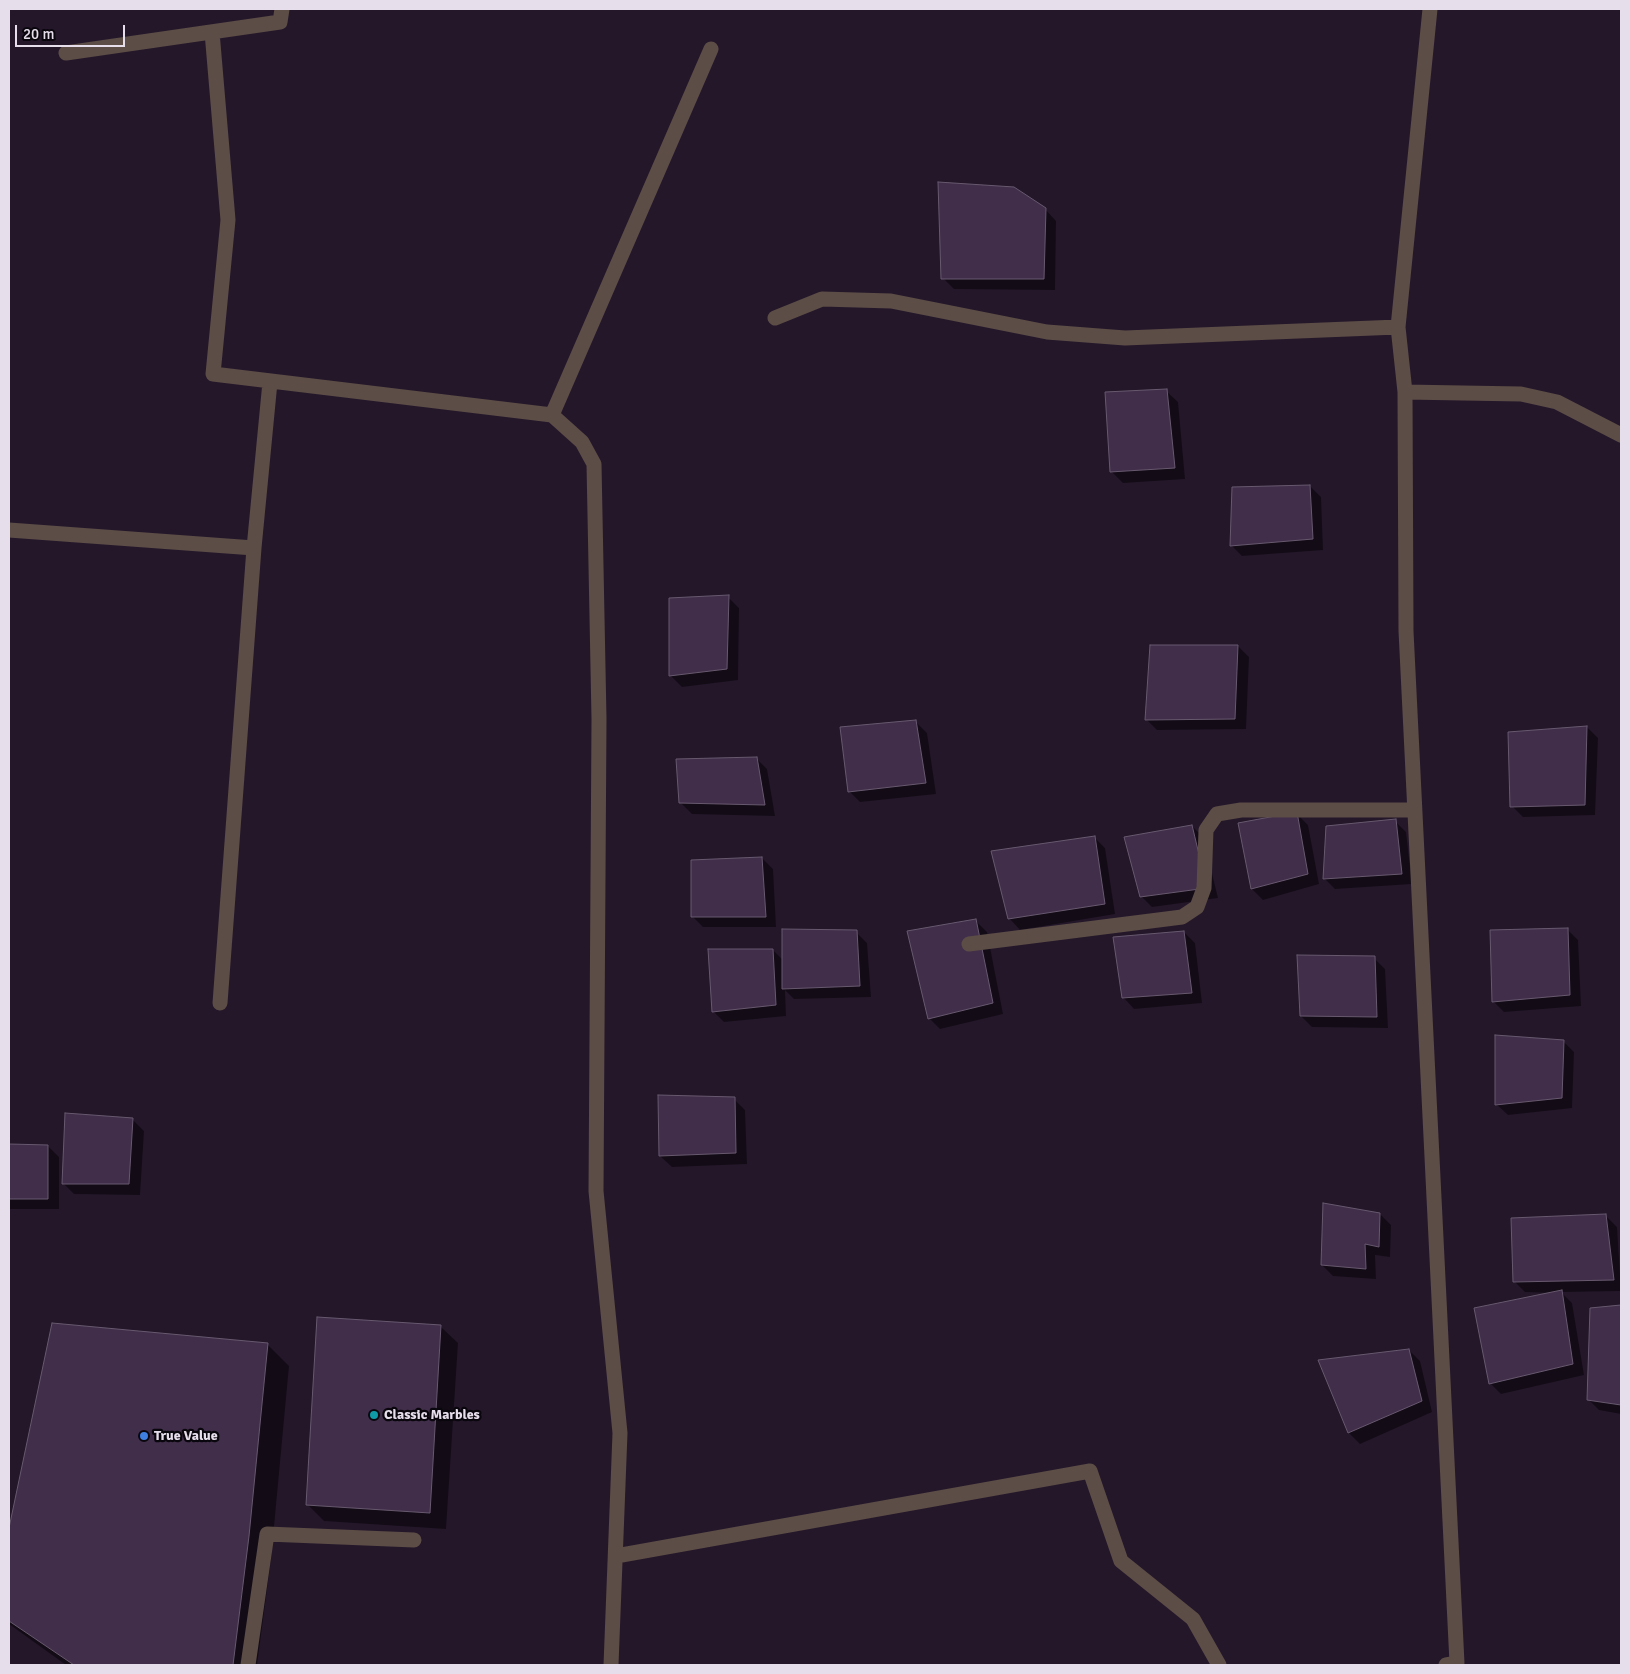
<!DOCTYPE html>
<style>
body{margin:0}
#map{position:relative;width:1630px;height:1674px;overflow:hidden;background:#24172a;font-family:Signika,sans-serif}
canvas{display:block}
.frame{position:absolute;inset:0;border:10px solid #e7deec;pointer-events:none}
.scale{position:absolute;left:15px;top:25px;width:110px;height:22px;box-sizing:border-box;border:2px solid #e7deec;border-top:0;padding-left:6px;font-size:15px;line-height:18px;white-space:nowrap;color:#e7deec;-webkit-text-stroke:4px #0a060d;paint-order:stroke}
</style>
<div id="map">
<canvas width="1630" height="1674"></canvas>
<div class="frame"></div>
<div class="scale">20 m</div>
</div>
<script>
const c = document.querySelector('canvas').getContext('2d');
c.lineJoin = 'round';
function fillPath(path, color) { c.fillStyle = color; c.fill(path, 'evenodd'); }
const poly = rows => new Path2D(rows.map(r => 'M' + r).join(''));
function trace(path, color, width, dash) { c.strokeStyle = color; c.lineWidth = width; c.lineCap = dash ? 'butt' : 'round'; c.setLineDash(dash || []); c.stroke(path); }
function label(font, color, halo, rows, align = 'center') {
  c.font = font + ' Signika,sans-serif'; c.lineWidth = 4.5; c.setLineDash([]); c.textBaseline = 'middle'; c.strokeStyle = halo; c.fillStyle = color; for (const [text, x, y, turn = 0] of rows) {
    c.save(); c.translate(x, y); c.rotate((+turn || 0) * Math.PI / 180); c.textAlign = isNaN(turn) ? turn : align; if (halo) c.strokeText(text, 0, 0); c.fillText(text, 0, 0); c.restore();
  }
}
fillPath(poly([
 [1045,209,1056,221,1055,290,954,289,943,278],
 [1166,391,1178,402,1185,479,1123,483,1112,472],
 [1310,486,1321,497,1323,550,1242,556,1231,545],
 [728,597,739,608,738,680,682,687,671,676],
 [1238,646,1249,657,1246,729,1157,730,1146,719],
 [916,722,927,733,936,794,860,802,849,791],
 [1587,727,1598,738,1595,815,1523,817,1512,806],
 [756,758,767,769,775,816,692,814,681,803],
 [1297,814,1308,825,1319,884,1263,900,1252,889],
 [1395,821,1406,832,1412,884,1335,889,1324,878],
 [1192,826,1203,837,1218,898,1152,907,1141,896],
 [1094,837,1105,848,1115,914,1020,930,1009,918],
 [762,858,773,869,776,927,703,927,692,916],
 [976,921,987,932,1003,1014,940,1029,929,1018],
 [1567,929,1578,940,1581,1006,1504,1012,1493,1001],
 [856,932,867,943,871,997,794,999,785,990,786,1016,724,1022,713,1011,773,950,783,960],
 [1184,932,1195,943,1202,1003,1134,1009,1123,997],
 [1374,958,1385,969,1388,1028,1312,1027,1301,1016],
 [1563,1041,1574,1052,1572,1108,1508,1115,1496,1104],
 [734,1099,745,1110,747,1164,672,1167,660,1156],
 [133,1120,144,1131,140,1195,74,1194,63,1183],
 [9,1145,48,1146,59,1157,59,1209,9,1209],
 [1380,1214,1391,1225,1390,1257,1375,1255,1376,1279,1333,1276,1322,1265],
 [1606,1216,1617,1227,1621,1291,1561,1292,1572,1303,1584,1375,1501,1394,1490,1383,1552,1293,1525,1292,1514,1281],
 [1621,1306,1621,1414,1599,1410,1588,1399,1591,1309],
 [318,1319,441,1327,458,1343,446,1529,324,1521,307,1504],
 [53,1324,267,1344,289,1366,271,1559,257,1665,66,1665,9,1624,9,1534],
 [1409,1350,1420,1361,1432,1412,1360,1444,1349,1433,1320,1361]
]), '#0007');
const building = poly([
 [938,182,1014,187,1046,208,1044,279,941,279,938,182],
 [1167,389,1175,468,1110,472,1105,392,1167,389],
 [1310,485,1313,539,1230,546,1232,487,1310,485],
 [729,595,727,669,669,676,669,598,729,595],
 [1150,645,1238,645,1235,719,1145,720,1150,645],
 [916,720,926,783,848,792,840,727,916,720],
 [1587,726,1585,805,1510,807,1508,732,1587,726],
 [757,757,765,805,679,803,676,759,757,757],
 [1297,812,1308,874,1251,889,1238,823,1297,812],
 [1396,819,1402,874,1323,879,1326,826,1396,819],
 [1192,825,1207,888,1140,897,1124,837,1192,825],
 [1095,836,1105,904,1008,919,991,851,1095,836],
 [762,857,766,917,691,917,691,860,762,857],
 [976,919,993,1003,928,1019,907,931,976,919],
 [1568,928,1570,995,1492,1002,1490,930,1568,928],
 [782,929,857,930,860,986,782,989,782,929],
 [1184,931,1192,993,1122,998,1113,937,1184,931],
 [708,949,773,949,776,1005,712,1012,708,949],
 [1297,955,1375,956,1377,1017,1300,1016,1297,955],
 [1495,1035,1564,1040,1562,1098,1495,1105,1495,1035],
 [658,1095,735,1097,736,1153,659,1156,658,1095],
 [65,1113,133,1118,129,1184,62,1184,65,1113],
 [9,1144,48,1145,48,1199,9,1199,9,1144],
 [1323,1203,1380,1213,1379,1247,1365,1244,1366,1269,1321,1265,1323,1203],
 [1606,1214,1614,1280,1513,1282,1511,1218,1606,1214],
 [1562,1290,1573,1364,1489,1384,1474,1308,1562,1290],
 [1621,1305,1621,1405,1587,1400,1590,1308,1621,1305],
 [317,1317,441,1325,430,1513,306,1505,317,1317],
 [52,1323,268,1343,249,1536,233,1665,74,1665,9,1621,9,1528,52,1323],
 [1409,1349,1422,1401,1348,1433,1318,1360,1409,1349]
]);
fillPath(building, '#412e4a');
trace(building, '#68596f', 1);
trace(poly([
 [1430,9,1398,327,1405,392,1521,394,1557,402,1621,435],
 [212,32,228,220,213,374,552,415],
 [66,53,280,22,282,9],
 [775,318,822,299,891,301,1047,332,1125,338,1398,327],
 [1405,392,1406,631,1457,1663,1446,1665],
 [9,530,254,548],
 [969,944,1182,917,1197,907,1204,888,1206,830,1217,814,1241,810,1414,810],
 [220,1003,254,548,270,382],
 [616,1556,1090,1471,1121,1561,1193,1619,1219,1665],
 [248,1665,267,1534,414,1540],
 [611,1665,620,1433,596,1191,599,719,594,464,582,442,552,415,711,49]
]), '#5c4d46', 15);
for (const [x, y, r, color] of [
 [374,1415,5,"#0f9aa8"],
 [144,1436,5,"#3f7fe0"]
]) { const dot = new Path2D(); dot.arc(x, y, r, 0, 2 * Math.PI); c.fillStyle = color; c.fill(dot); trace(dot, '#0a060d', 2); }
label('bold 14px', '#e7deec', '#0a060d', [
 ["Classic Marbles",384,1415],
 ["True Value",154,1436]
], 'left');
</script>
